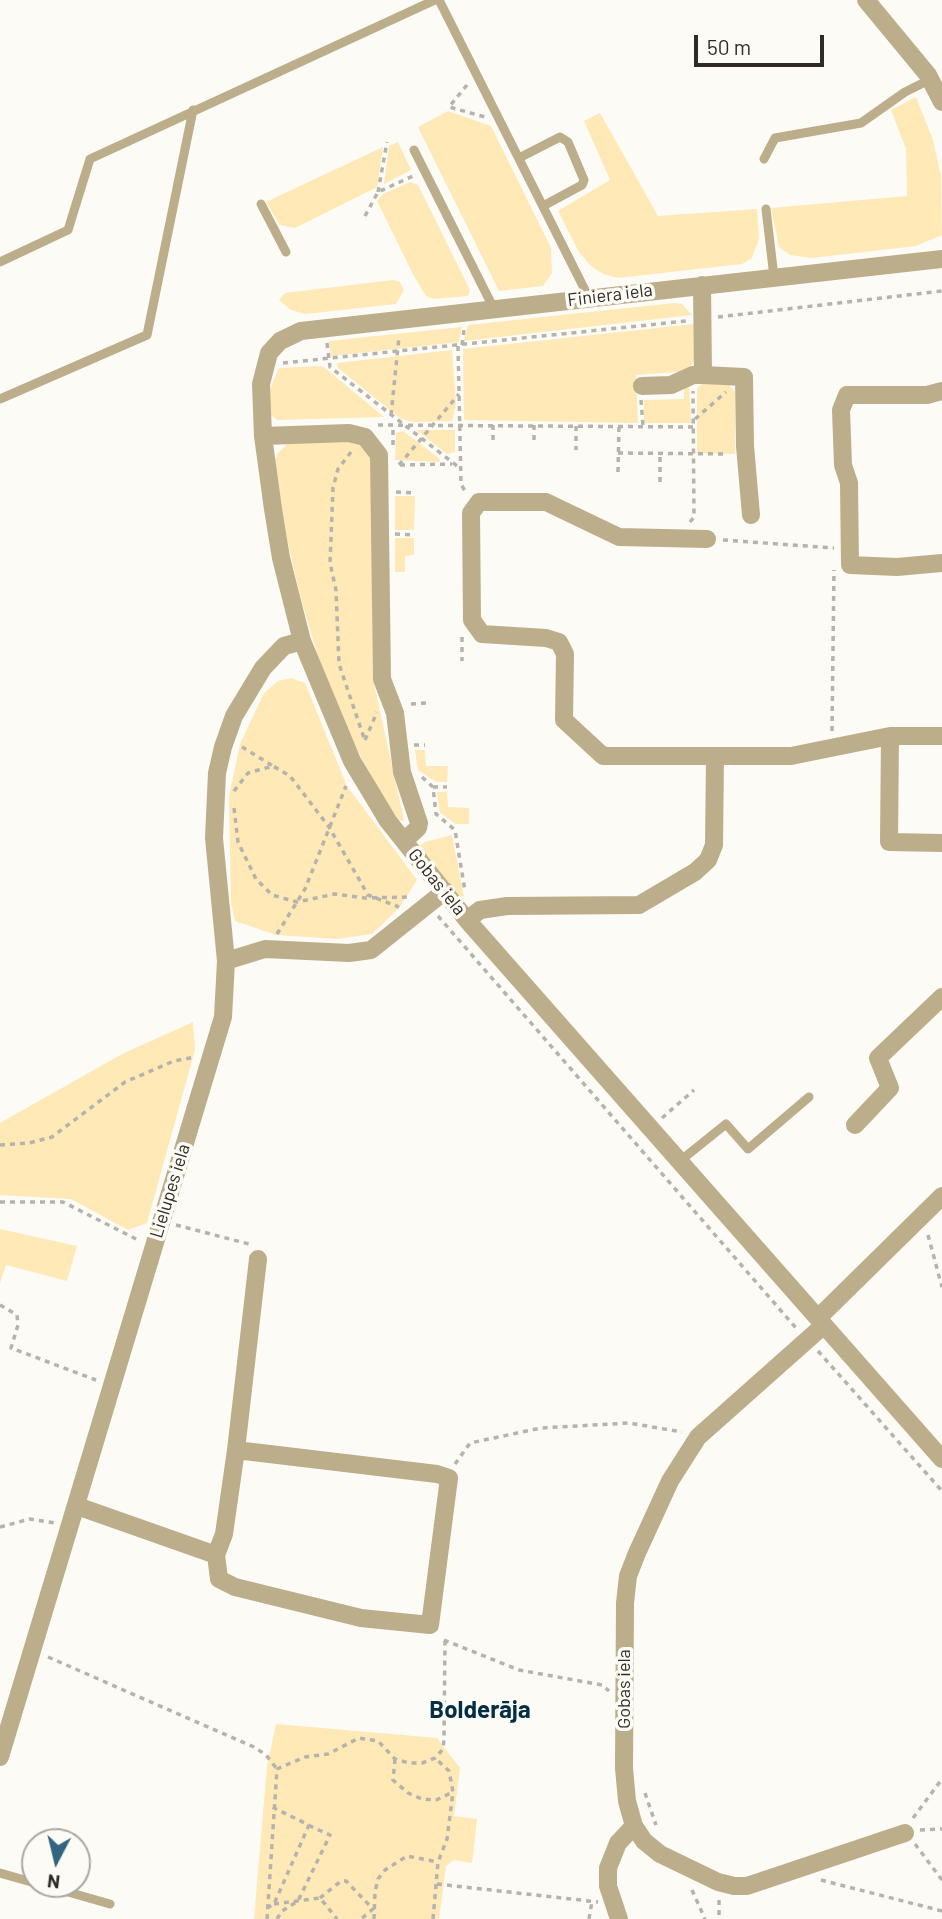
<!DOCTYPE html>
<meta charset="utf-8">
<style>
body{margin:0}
#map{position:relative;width:942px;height:1919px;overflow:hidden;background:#fdfbf6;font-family:Barlow,sans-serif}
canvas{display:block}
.north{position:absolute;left:21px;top:1828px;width:70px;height:70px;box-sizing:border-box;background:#fdfbf6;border:2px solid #aba8a2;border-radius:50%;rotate:187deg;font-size:19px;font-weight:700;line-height:28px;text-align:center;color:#302c23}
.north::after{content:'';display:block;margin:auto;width:24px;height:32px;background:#336482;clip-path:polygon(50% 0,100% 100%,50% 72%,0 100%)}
.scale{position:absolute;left:694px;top:35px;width:130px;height:32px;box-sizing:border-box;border:4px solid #302c23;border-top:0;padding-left:9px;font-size:21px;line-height:24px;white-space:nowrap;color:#302c23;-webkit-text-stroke:5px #fdfbf6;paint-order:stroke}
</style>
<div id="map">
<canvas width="942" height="1919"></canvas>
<div class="north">N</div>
<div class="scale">50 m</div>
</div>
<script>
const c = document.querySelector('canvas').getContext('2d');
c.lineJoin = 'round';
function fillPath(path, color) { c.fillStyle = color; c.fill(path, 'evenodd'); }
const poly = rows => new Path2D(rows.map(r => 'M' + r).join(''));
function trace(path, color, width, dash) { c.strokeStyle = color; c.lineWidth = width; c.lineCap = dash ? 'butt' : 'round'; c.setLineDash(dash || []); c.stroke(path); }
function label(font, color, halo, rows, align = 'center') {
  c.font = font + ' Barlow,sans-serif'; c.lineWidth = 7; c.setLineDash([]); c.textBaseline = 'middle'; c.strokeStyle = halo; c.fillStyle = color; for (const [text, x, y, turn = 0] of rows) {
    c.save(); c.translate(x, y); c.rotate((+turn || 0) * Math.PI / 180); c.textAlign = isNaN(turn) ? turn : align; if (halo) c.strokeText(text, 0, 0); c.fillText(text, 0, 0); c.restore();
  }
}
fillPath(poly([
 [916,97,933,140,941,176,942,235,916,246,812,258,790,255,779,247,771,208,907,196,906,149,891,110],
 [448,111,491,126,551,248,552,273,543,286,499,291,418,127],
 [600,113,658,216,757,209,759,239,752,258,742,264,618,278,603,274,591,266,579,252,558,211,610,180,584,121],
 [398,142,411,170,384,184,389,146],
 [383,147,377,187,295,228,280,225,266,202],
 [410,182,418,185,470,290,468,296,433,299,426,296,415,278,377,201,383,194],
 [393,280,400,282,404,290,396,304,305,314,291,310,279,300,285,293],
 [674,303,682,304,692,315,464,341,468,325],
 [694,324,695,359,688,371,636,375,638,423,464,420,463,349],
 [462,327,459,342,331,356,329,341],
 [452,350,456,404,452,421,414,422,401,419,338,368,337,363],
 [321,366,325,368,384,417,277,420,271,415,270,389,279,368],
 [702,383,729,385,735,392,735,454,697,453,697,389],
 [689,384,691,423,644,423,644,400,684,399,684,385],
 [416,430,455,430,455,452,447,454],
 [403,431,440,459,439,462,395,460,396,433],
 [292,440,352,441,365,447,371,456,373,679,404,821,398,820,391,812,354,744,321,667,300,595,287,539,274,462,278,453],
 [395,496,415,496,414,530,395,530],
 [395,538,414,538,414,555,405,556,405,572,395,572],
 [291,678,305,683,347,786,417,880,400,907,372,934,337,939,276,935,235,921,231,903,229,797,240,744,264,693,278,681],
 [415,750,425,750,426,766,448,766,447,782,436,782,418,770],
 [437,792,447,792,448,807,469,808,469,824,456,824,440,813],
 [452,835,464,897,458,895,418,847,425,842],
 [193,1022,195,1050,147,1223,128,1230,71,1199,0,1195,0,1123,122,1054],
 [0,1229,77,1246,67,1281,6,1265,0,1283],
 [276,1724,437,1738,460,1768,454,1816,477,1819,472,1863,454,1860,446,1866,439,1919,254,1919,267,1766]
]), '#fee9b7');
trace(poly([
 [467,85,449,107,485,117],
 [378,192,387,142],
 [365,216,378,192,413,176],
 [718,317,942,291],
 [327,343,330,367,461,469],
 [462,345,464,330],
 [458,346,461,484,466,493],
 [283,363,686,321],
 [641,400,643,426],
 [391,415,399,337],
 [695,419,726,392],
 [378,425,694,427],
 [493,425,493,440],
 [534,425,534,440],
 [576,426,576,450],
 [393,445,393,426],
 [351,452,338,469,333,488,330,563,336,590,339,664,365,741],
 [618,453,728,454],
 [399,465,459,394],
 [400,465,452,464],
 [618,472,619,426],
 [660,482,660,453],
 [396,492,415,493],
 [690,522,694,517,693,391],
 [395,534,414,535],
 [723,540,834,548],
 [462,637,462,661],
 [411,704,426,703],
 [832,731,834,570],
 [365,740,377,712],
 [414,745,425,745],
 [242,747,273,766],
 [422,777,433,787,436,814,455,830,465,891],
 [433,787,447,787],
 [234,791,248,773,273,766,290,776,329,827,368,895,399,907],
 [234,808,238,842,256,879,272,895,297,902,335,894,365,898,409,897],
 [438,916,796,1328],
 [277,934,305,889,346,786],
 [662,1118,694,1090],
 [0,1145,29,1143,52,1137,125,1082,174,1061,195,1057],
 [0,1202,63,1202,138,1240],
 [176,1225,249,1244],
 [928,1235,942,1287],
 [0,1305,17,1315,18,1325,11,1348,96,1380],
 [818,1351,942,1491],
 [455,1464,470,1443,541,1428,629,1423,682,1432],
 [0,1527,30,1519,55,1523],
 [444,1640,519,1670,602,1685,609,1691],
 [48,1657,254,1747,266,1755,277,1769],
 [395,1759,393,1780,408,1793,422,1799,436,1800,453,1792],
 [645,1793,656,1825],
 [913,1818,942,1779],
 [920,1830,942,1829],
 [915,1844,942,1880],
 [821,1880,942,1911],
 [437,1884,598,1902],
 [692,1890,705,1919],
 [320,1898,341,1881,346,1881,373,1909,361,1919],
 [719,1900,719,1919],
 [274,1904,320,1898,337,1919],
 [267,1908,274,1904,309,1825,272,1807],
 [267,1919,277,1769,305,1757,328,1754,359,1738,378,1741,395,1759,409,1763,422,1763,435,1758,443,1749,444,1739,445,1641],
 [277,1919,282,1911,298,1901,330,1835,310,1826],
 [374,1919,375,1892,378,1879,385,1870,407,1856,438,1862],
 [433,1919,438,1862,447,1839,453,1792,449,1771,435,1758],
 [589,1919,592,1901]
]), '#b6b3ad', 3.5, [5, 5]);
trace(poly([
 [439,0,589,298],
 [414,150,494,309],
 [519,158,560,137,568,142,584,180,582,185,543,206],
 [764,159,775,138,861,123,905,92,931,79],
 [261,204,286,252],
 [766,209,774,277],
 [0,262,68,230,90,159,435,0],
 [0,399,147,335,193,110],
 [680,1161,726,1124,748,1149,809,1097],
 [0,1873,35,1883],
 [40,1884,110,1904]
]), '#bcad8b', 9);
trace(poly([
 [866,0,928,75,942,102],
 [942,259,301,331,280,341,269,353,261,384,263,436,273,509,281,558,302,641,352,761,388,821,467,920,942,1459],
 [702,285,703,375,744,377,745,446,751,515],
 [642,386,671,385,693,375,703,375],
 [942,391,927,395,847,395,841,410,843,465,849,483,850,565,897,567,942,563],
 [263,436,349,433,365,437,379,455,382,679,395,713,402,772,419,823,418,828,404,841],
 [707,539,619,537,546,502,479,502,471,513,472,620,482,634,546,638,559,642,565,654,564,720,603,756,791,756,890,736,942,736],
 [890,736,889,842,942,843],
 [467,920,480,910,507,906,639,905,695,872,708,860,714,845,715,757],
 [226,961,265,949,349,953,371,950,445,891],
 [855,1125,890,1088,878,1058,942,997],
 [818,1318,942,1196],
 [824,1325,698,1437,670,1481,637,1553,628,1576,625,1603,624,1768,627,1801,634,1826,644,1841,660,1854,718,1882,734,1886,747,1886,905,1833],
 [77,1506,216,1555,224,1534,236,1450,258,1259],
 [216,1555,219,1579,235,1587,361,1618,430,1625,449,1478,437,1474,236,1450],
 [0,1757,223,1017,226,961,214,838,217,773,223,747,234,716,263,668,284,646,302,641],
 [619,1919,608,1886,608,1868,618,1843,634,1826]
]), '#bcad8b', 18);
label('18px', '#302c23', '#fdfbf6', [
 ["Finiera iela",610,295,-7],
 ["Gobas iela",437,882,51],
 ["Lielupes iela",170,1191,-73],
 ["Gobas iela",624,1689,-90]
]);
label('bold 24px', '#032e44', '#fdfbf6', [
 ["Bolderāja",480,1710]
]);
</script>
